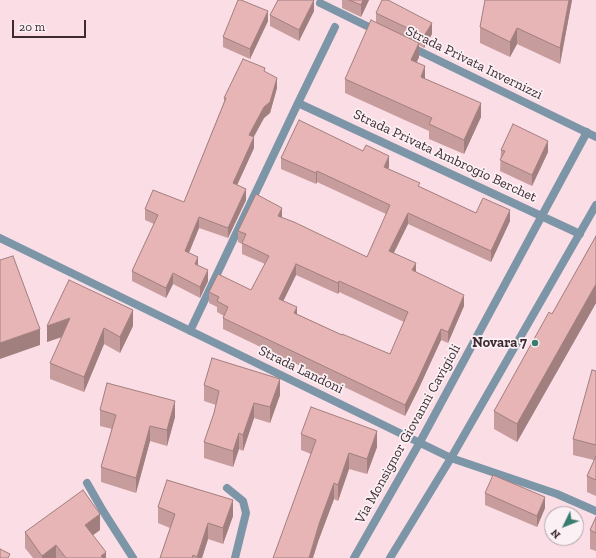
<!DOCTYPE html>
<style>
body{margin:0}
#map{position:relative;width:596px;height:558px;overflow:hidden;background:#fbdde6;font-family:"Zilla Slab",serif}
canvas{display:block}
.north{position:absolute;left:544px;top:506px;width:40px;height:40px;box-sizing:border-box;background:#fbf1f4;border:1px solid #afa2a6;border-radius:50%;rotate:227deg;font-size:11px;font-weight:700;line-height:16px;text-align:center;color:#3e2b32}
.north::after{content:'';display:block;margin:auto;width:14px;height:18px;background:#3a7d6f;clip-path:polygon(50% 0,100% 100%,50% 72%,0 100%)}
.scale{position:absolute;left:12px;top:20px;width:74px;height:18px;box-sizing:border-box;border:2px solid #3e2b32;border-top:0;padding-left:5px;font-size:12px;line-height:14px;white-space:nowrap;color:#3e2b32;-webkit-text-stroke:3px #fbf1f4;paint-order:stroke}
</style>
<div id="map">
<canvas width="596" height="558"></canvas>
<div class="north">N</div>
<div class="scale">20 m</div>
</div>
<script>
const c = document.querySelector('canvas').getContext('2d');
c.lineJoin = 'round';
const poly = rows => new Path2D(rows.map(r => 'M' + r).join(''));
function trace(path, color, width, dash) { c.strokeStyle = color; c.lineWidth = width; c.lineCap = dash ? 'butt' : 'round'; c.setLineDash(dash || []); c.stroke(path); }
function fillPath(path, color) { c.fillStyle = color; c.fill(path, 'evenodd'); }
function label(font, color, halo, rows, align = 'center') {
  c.font = font + ' "Zilla Slab",serif'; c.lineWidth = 3.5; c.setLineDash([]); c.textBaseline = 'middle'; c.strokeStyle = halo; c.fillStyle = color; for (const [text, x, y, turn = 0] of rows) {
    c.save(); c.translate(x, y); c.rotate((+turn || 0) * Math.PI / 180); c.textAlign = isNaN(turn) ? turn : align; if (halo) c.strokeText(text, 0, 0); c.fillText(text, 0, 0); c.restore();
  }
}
trace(poly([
 [320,3,377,31],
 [411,47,596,137],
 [298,103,335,27],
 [0,238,451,458,557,494,596,511],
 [190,331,298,103,580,234],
 [87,483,103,511,133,558],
 [227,488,243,501,246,513,235,558],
 [354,558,420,442,587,132],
 [390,558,451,458,596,205]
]), '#7c96a8', 8);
fillPath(poly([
 [342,0,369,0,361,17,342,8],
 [572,0,560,64,517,44,510,57,480,43,480,27],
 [314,11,299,41,270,26,270,15],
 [376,13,432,34,424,48,419,45,419,57,417,62,425,79,481,117,464,154,429,139,429,131,345,93,345,79,376,22],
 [268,21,250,59,223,47,223,37],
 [265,72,277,88,270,113,264,118,253,137,254,148,237,185,246,200,228,238,199,228,189,253,198,265,208,281,200,298,173,284,166,298,132,281,132,271,154,224,145,220,145,209,184,202,224,102,224,98],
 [501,150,548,152,532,186,500,171],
 [281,158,389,167,388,169,420,187,476,213,510,221,491,262,408,224,394,253,416,272,464,306,448,343,441,340,418,390,405,416,223,329,223,318,224,316,217,312,217,307,209,303,209,292,251,290,265,264,242,254,242,244,238,242,238,231,282,218,367,257,386,214,317,182,316,184,281,169],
 [296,275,338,294,339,292,404,322,390,354,342,335,297,314,283,301],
 [596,236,596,303,517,442,494,429,494,411,552,314],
 [47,326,133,326,120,353,104,344,84,392,50,379,50,363,62,337,47,342],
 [596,371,596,496,587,492,587,476,594,460,573,455,573,439],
 [204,385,280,395,270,423,254,418,243,451,239,449,233,467,204,458,204,442,214,413,216,405,204,401],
 [100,410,175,417,167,446,150,441,136,493,101,482,101,467,112,429,100,426],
 [301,434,377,447,367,474,349,469,338,501,334,499,319,539,311,454,301,450],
 [485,493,545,508,537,527,485,505],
 [158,507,233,516,223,544,208,539,202,558,160,558,170,528,158,523],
 [596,517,596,551,590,549,590,530],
 [100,530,93,535,106,558,33,558,25,548,25,532]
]), '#c79c9c');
fillPath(poly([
 [314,0,314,11,299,41,299,30],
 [363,0,369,0,361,17,361,5],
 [569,0,572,0,560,64,560,48],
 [268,11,268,21,250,59,250,49],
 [432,23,432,34,424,48,424,36],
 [517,28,517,44,510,57,510,42],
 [419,43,419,57,411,74,411,60],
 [425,66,425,80,421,77],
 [277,78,277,88,270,113,264,118,249,146,249,135],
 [481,103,481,117,464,154,464,140],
 [254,137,254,148,233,194,233,183],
 [548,141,548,152,532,186,532,175],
 [389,156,389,167,384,178,384,167],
 [317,171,317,182,316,184,316,173],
 [246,189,246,200,228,238,228,228],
 [282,208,282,219,278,216],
 [510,210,510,221,491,262,491,251],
 [408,213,408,224,389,262,389,251],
 [199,217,199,228,185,262,185,251],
 [198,257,198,268,195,264],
 [416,263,416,274,412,270],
 [296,264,296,275,279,310,279,299],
 [208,270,208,281,200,298,200,287],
 [173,273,173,284,166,298,166,288],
 [339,281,339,292,338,294,338,283],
 [596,284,596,303,517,442,517,424],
 [464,295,464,306,448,343,448,332],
 [297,307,297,318,294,313],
 [133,310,133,326,120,353,120,337],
 [70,318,70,334,47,342,47,326],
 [104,328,104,344,84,392,84,377],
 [40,329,40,345,0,359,0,343],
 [441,329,441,340,418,390,405,416,405,405],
 [280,379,280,395,270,423,270,407],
 [175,401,175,417,167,446,167,430],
 [254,403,254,418,243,451,243,435],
 [150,426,150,441,136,493,136,478],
 [377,431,377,447,367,474,367,459],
 [239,433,239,449,233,467,233,451],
 [349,453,349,469,338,501,338,485],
 [334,483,334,499,319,539,313,558,309,558,319,524],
 [545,497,545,508,537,527,537,516],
 [233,500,233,516,223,544,223,528],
 [100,514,100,530,85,541,85,525],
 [208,523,208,539,202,558,197,558],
 [56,545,56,558,42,558,42,556],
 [106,552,106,558,101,558,101,556]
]), '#a27f7f');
const building = poly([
 [238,0,241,0,268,11,250,49,223,37,238,0],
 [278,0,314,0,299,30,270,15,278,0],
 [349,0,363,0,361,5,349,0],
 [382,0,388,0,432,23,424,36,376,13,382,0],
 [485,0,569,0,560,48,517,28,510,42,480,27,485,0],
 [371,20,419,43,411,60,425,66,421,77,481,103,464,140,429,124,432,118,345,79,371,20],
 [243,59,265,68,264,71,277,78,270,102,264,107,249,135,254,137,233,183,246,189,228,228,199,217,185,251,198,257,195,264,208,270,200,287,173,273,166,288,132,271,158,215,145,209,153,190,184,202,226,98,224,98,243,59],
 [299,120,363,151,366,145,389,156,384,167,420,183,418,186,476,213,483,198,510,210,491,251,408,213,389,251,416,263,412,270,464,295,448,332,441,329,418,379,405,405,223,318,228,307,217,301,219,297,209,292,218,274,251,290,269,256,242,243,246,234,238,231,256,194,282,208,278,216,294,222,367,257,390,205,317,171,316,173,281,158,299,120],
 [296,264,338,283,339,281,408,312,390,354,342,334,342,335,294,313,297,307,279,299,296,264],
 [513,124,548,141,532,175,500,160,505,151,501,150,513,124],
 [596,236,596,284,517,424,494,411,549,312,552,314,596,236],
 [13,256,40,329,0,343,0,260,13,256],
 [69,280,133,310,120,337,104,328,84,377,50,363,70,318,47,326,69,280],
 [212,358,280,379,270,407,254,403,243,435,239,433,233,451,204,442,214,413,219,391,204,385,212,358],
 [592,370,596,371,596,445,573,439,592,370],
 [107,383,175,401,167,430,150,426,136,478,101,467,116,415,100,410,107,383],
 [311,407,377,431,367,459,349,453,338,485,334,483,319,524,309,558,273,558,316,440,301,434,311,407],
 [596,456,596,480,587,476,596,456],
 [493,475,545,497,537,516,485,493,493,475],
 [167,480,233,500,223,528,208,523,197,557,193,555,192,558,160,558,175,514,158,507,167,480],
 [83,490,100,514,85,525,106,552,101,556,103,558,66,558,56,545,42,556,25,532,83,490],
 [596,517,596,533,590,530,596,517],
 [0,549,10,554,8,558,0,558,0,549]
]);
fillPath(building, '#e7b5b5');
trace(building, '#a27f7f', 1);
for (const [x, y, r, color] of [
 [535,343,4,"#3a7d6f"]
]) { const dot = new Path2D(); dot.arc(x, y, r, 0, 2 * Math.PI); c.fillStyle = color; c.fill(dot); trace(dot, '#fbf1f4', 1.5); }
label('14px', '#3e2b32', '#fbf1f4', [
 ["Strada Privata Invernizzi",474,63,26],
 ["Strada Privata Ambrogio Berchet",445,156,25],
 ["Strada Landoni",301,370,26],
 ["Via Monsignor Giovanni Cavigioli",408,434,-61]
]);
label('bold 14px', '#3e2b32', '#fbf1f4', [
 ["Novara 7",527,343]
], 'right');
</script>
